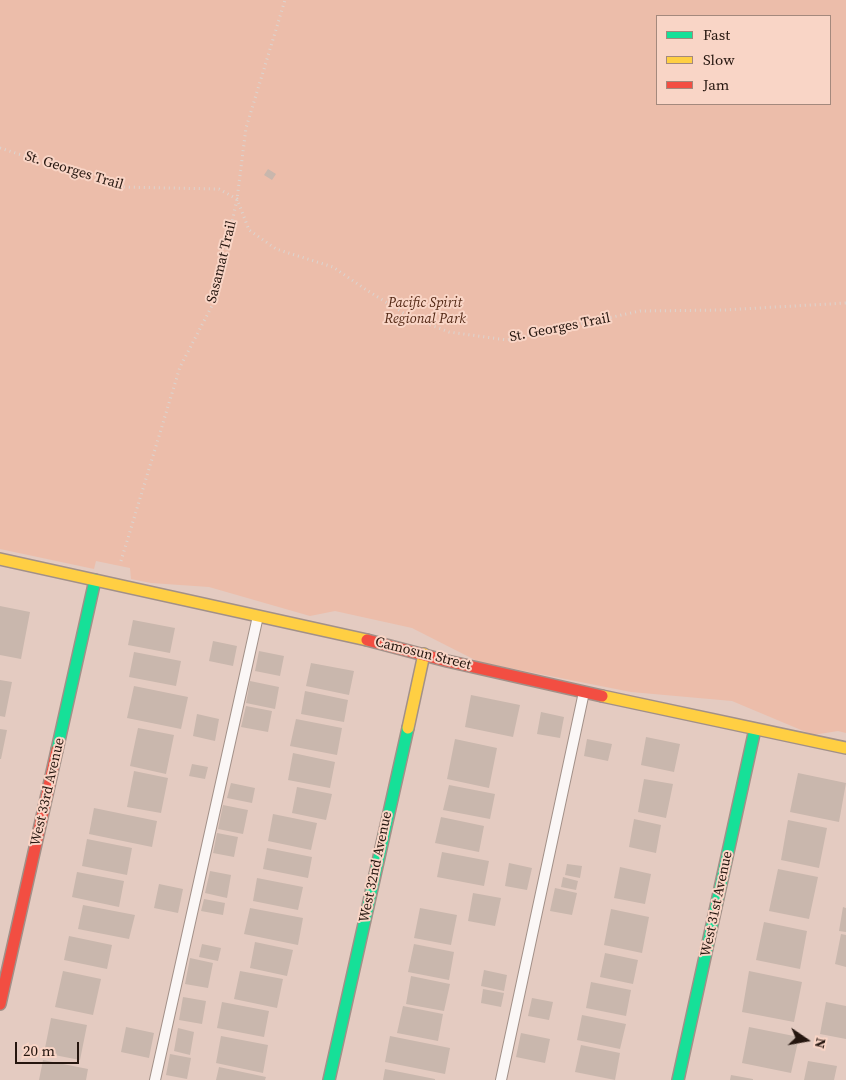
<!DOCTYPE html>
<style>
body{margin:0}
#map{position:relative;width:846px;height:1080px;overflow:hidden;background:#e4cbc1;font-family:"Source Serif 4",serif}
canvas{display:block}
.legend{position:absolute;left:656px;top:15px;width:175px;height:90px;box-sizing:border-box;background:#f9d5c6;border:1px solid #a4897d;margin:0;padding:6px 9px;list-style:none;font-size:15px;color:#25160f}
.legend li{display:flex;align-items:center;gap:10px;height:25px}
.legend b{width:25px;border:1px solid #a4897d}
.north{position:absolute;left:781px;top:1015px;width:50px;height:50px;-webkit-text-stroke:4px #f9d5c6;paint-order:stroke;rotate:102deg;font-size:14px;font-weight:700;line-height:20px;text-align:center;color:#25160f}
.north::after{content:'';display:block;margin:auto;width:18px;height:22px;background:#25160f;clip-path:polygon(50% 0,100% 100%,50% 72%,0 100%)}
.scale{position:absolute;left:15px;top:1042px;width:64px;height:22px;box-sizing:border-box;border:2px solid #25160f;border-top:0;padding-left:6px;font-size:15px;line-height:18px;white-space:nowrap;color:#25160f;-webkit-text-stroke:4px #f9d5c6;paint-order:stroke}
</style>
<div id="map">
<canvas width="846" height="1080"></canvas>
<ul class="legend">
<li><b style="height:6px;background:#16e098"></b>Fast</li>
<li><b style="height:6px;background:#ffcf43"></b>Slow</li>
<li><b style="height:6px;background:#f24e42"></b>Jam</li>
</ul>
<div class="north">N</div>
<div class="scale">20 m</div>
</div>
<script>
const c = document.querySelector('canvas').getContext('2d');
c.lineJoin = 'round';
function fillPath(path, color) { c.fillStyle = color; c.fill(path, 'evenodd'); }
const poly = rows => new Path2D(rows.map(r => 'M' + r).join(''));
function trace(path, color, width, dash) { c.strokeStyle = color; c.lineWidth = width; c.lineCap = dash ? 'butt' : 'round'; c.setLineDash(dash || []); c.stroke(path); }
function label(font, color, halo, rows, align = 'center') {
  c.font = font + ' "Source Serif 4",serif'; c.lineWidth = 4; c.setLineDash([]); c.textBaseline = 'middle'; c.strokeStyle = halo; c.fillStyle = color; for (const [text, x, y, turn = 0] of rows) {
    c.save(); c.translate(x, y); c.rotate((+turn || 0) * Math.PI / 180); c.textAlign = isNaN(turn) ? turn : align; if (halo) c.strokeText(text, 0, 0); c.fillText(text, 0, 0); c.restore();
  }
}
fillPath(poly([
 [0,0,846,0,846,733,838,731,813,735,732,701,631,692,479,662,412,628,335,611,310,616,209,587,151,583,131,579,130,568,96,561,94,569,0,549],
 [657,16,830,16,830,104,657,104]
]), '#ecbdaa');
fillPath(poly([
 [268,169,276,174,272,180,264,175],
 [0,606,30,612,21,659,0,655],
 [133,620,175,628,170,653,128,645],
 [213,641,237,646,233,666,209,661],
 [259,651,284,656,280,676,255,671],
 [134,652,181,661,176,686,129,677],
 [311,663,354,671,349,695,306,686],
 [0,680,12,682,5,717,0,716],
 [250,681,279,687,275,709,246,703],
 [134,686,188,697,181,729,127,718],
 [305,691,348,700,344,722,301,714],
 [471,695,520,705,513,737,465,727],
 [246,706,272,711,268,732,241,727],
 [541,712,564,717,560,738,537,734],
 [197,714,219,719,215,741,193,736],
 [296,719,342,728,337,755,290,746],
 [138,728,174,735,166,774,130,766],
 [0,729,7,730,1,759,0,759],
 [646,737,680,744,674,772,641,765],
 [455,739,497,748,489,788,447,779],
 [587,739,612,744,608,761,584,756],
 [293,753,335,762,330,788,288,780],
 [192,764,208,767,205,779,189,776],
 [134,771,168,778,161,813,127,807],
 [798,773,846,783,839,822,790,812],
 [644,779,673,784,666,818,638,812],
 [231,783,255,788,252,803,227,798],
 [449,785,495,794,490,819,443,810],
 [297,787,332,794,326,820,292,813],
 [223,805,248,810,243,834,218,829],
 [94,808,157,821,152,847,89,834],
 [273,814,317,823,311,850,268,841],
 [441,817,484,826,479,852,435,843],
 [634,819,661,825,656,853,629,847],
 [788,820,827,828,819,868,781,860],
 [217,833,238,837,234,857,213,853],
 [87,839,132,848,127,875,82,866],
 [267,848,312,857,308,878,263,869],
 [442,852,489,861,484,886,437,877],
 [509,863,532,868,527,890,505,886],
 [567,864,582,866,580,878,565,875],
 [620,867,651,874,645,904,614,898],
 [778,869,818,877,809,919,769,911],
 [210,871,231,875,227,898,205,893],
 [77,872,124,881,119,907,72,897],
 [563,877,578,881,576,890,561,887],
 [257,878,303,887,298,910,253,901],
 [159,884,183,889,178,913,154,908],
 [555,888,577,893,572,915,550,911],
 [473,893,501,898,495,926,468,921],
 [204,899,225,903,223,915,201,911],
 [83,905,135,915,129,939,78,929],
 [843,907,846,908,846,932,839,931],
 [250,908,303,918,298,945,244,934],
 [420,908,457,915,451,945,414,938],
 [611,909,649,917,642,953,604,945],
 [764,922,807,931,800,969,756,960],
 [841,934,846,935,846,967,835,964],
 [69,936,112,945,107,969,64,960],
 [255,942,293,950,287,976,250,968],
 [202,944,221,948,218,961,199,957],
 [414,944,454,952,449,980,408,972],
 [605,953,638,960,633,984,600,977],
 [190,958,213,963,208,988,185,984],
 [484,970,507,975,504,991,481,986],
 [63,971,101,979,93,1015,55,1007],
 [240,971,283,979,277,1008,234,999],
 [749,971,802,982,794,1022,742,1012],
 [411,976,450,984,444,1011,406,1004],
 [591,982,631,990,626,1016,586,1008],
 [483,989,504,993,501,1007,481,1003],
 [183,997,206,1001,202,1024,179,1020],
 [532,998,553,1002,549,1020,528,1016],
 [222,1002,269,1011,264,1037,217,1028],
 [826,1002,846,1006,846,1039,820,1034],
 [403,1006,443,1014,438,1041,397,1033],
 [582,1015,626,1024,620,1049,577,1040],
 [51,1018,87,1025,80,1060,44,1053],
 [126,1027,154,1033,149,1058,121,1052],
 [749,1027,799,1037,791,1073,742,1063],
 [178,1028,194,1032,190,1055,174,1051],
 [521,1033,550,1039,545,1063,516,1057],
 [221,1036,268,1045,263,1073,216,1063],
 [390,1036,450,1048,445,1074,385,1062],
 [581,1045,620,1053,615,1080,575,1072],
 [170,1054,191,1058,187,1079,166,1075],
 [43,1060,88,1069,86,1080,39,1080],
 [808,1061,837,1066,834,1080,804,1080],
 [219,1067,266,1077,265,1080,216,1080],
 [385,1069,435,1079,435,1080,383,1080],
 [731,1075,753,1079,753,1080,730,1080]
]), '#c9b7ad');
const lane = poly([
 [155,1080,258,616],
 [501,1080,584,692]
]);
const fast = poly([
 [57,750,95,580],
 [329,1080,408,728],
 [678,1080,755,729]
]);
const slow = poly([
 [0,559,367,640],
 [602,696,846,748],
 [408,728,424,654]
]);
const jam = poly([
 [367,640,447,661,602,696],
 [0,1004,57,750]
]);
trace(lane, '#a29088', 12);
trace(fast, '#a29088', 14);
trace(slow, '#a29088', 14);
trace(jam, '#a29088', 14);
trace(poly([
 [0,148,120,187,219,189,237,199,249,230,276,249,333,267,365,289,410,317,449,332,507,340,640,311,724,310,846,303],
 [121,561,180,367,216,298,237,199,246,128,285,0]
]), '#dcd4cf', 3, [1, 4]);
trace(lane, '#fbf7f6', 10);
trace(fast, '#16e098', 11);
trace(slow, '#ffcf43', 11);
trace(jam, '#f24e42', 11);
label('14px', '#25160f', '#f9d5c6', [
 ["St. Georges Trail",74,171,17],
 ["Sasamat Trail",222,262,-76],
 ["St. Georges Trail",560,328,-11],
 ["Camosun Street",423,654,14],
 ["West 33rd Avenue",48,792,-77],
 ["West 32nd Avenue",376,867,-78],
 ["West 31st Avenue",717,904,-78]
]);
label('italic 14px', '#532815', '#f9d5c6', [
 ["Pacific Spirit",425,303],
 ["Regional Park",425,319]
]);
</script>
